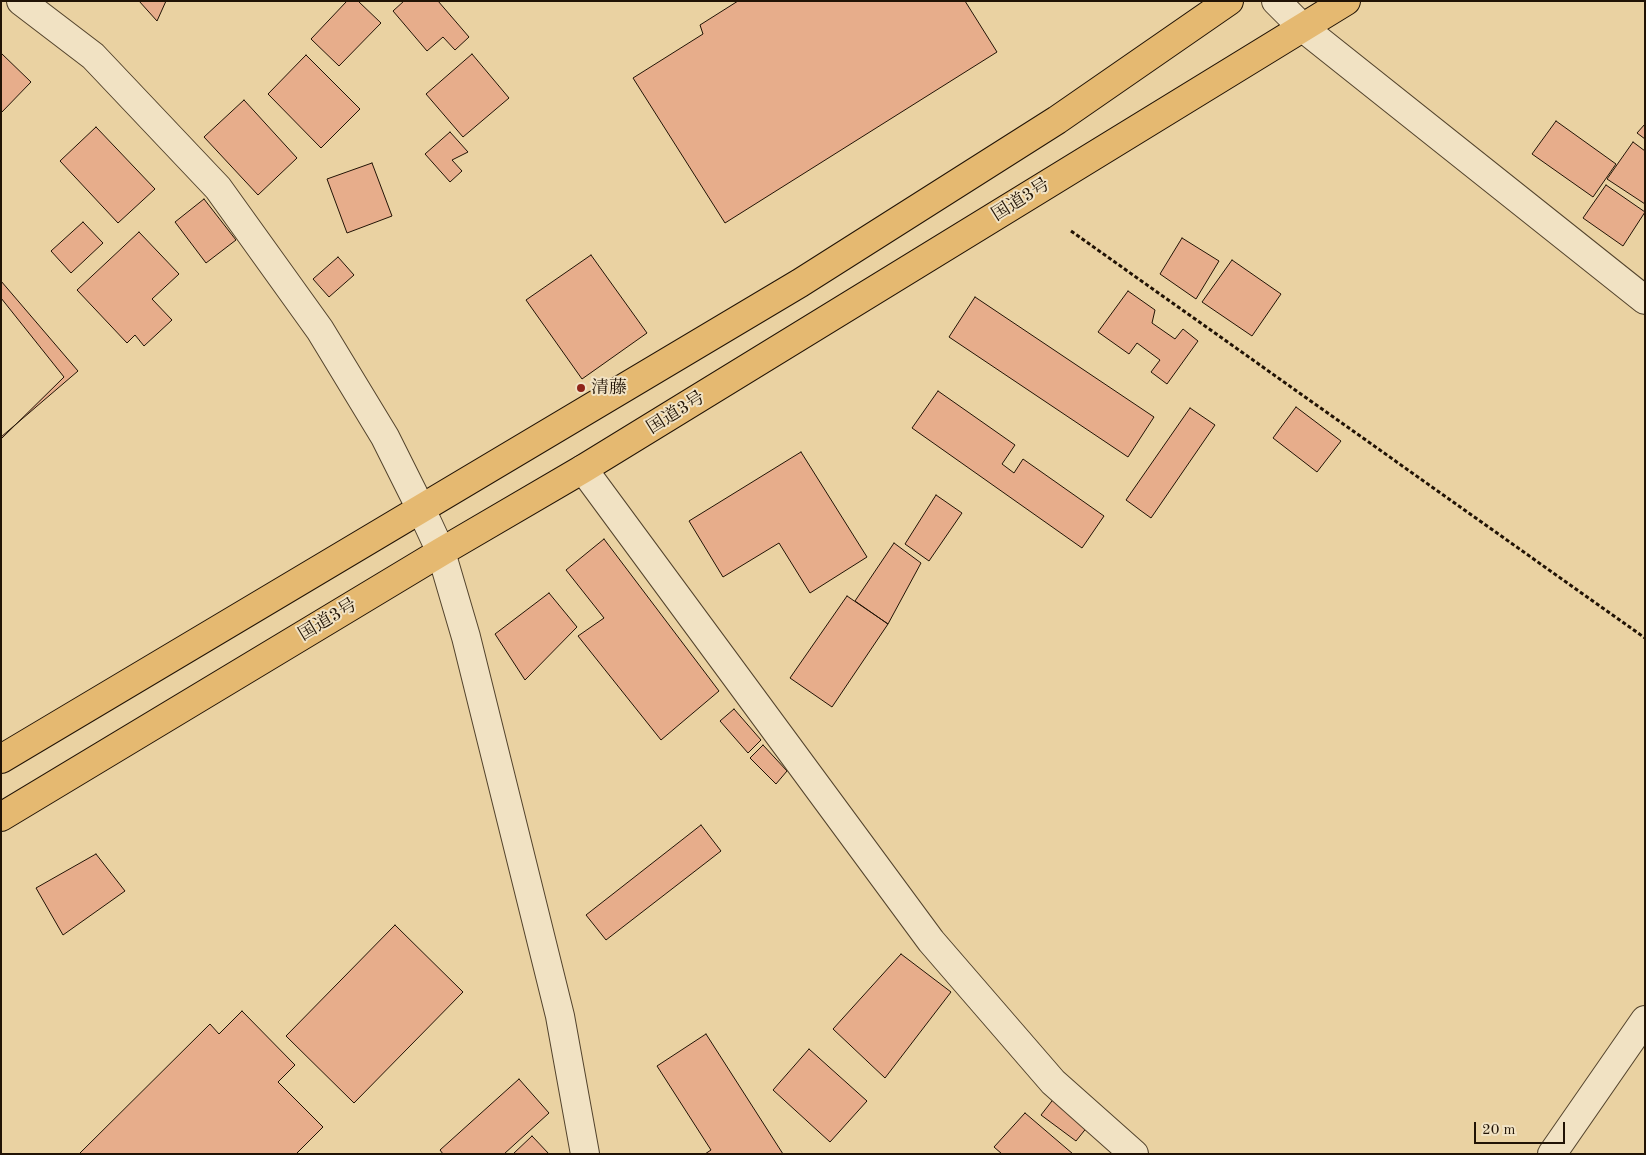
<!DOCTYPE html>
<meta charset="utf-8">
<style>
body{margin:0}
#map{position:relative;width:1646px;height:1155px;overflow:hidden;background:#ead2a2;font-family:"Old Standard TT",serif}
canvas{display:block}
.frame{position:absolute;inset:0;border:2px solid #211305;pointer-events:none}
.scale{position:absolute;left:1474px;top:1122px;width:91px;height:22px;box-sizing:border-box;border:2px solid #211305;border-top:0;padding-left:6px;font-size:15px;line-height:18px;white-space:nowrap;color:#211305;-webkit-text-stroke:4px #f1e2c3;paint-order:stroke}
</style>
<div id="map">
<canvas width="1646" height="1155"></canvas>
<div class="frame"></div>
<div class="scale">20 m</div>
</div>
<script>
const c = document.querySelector('canvas').getContext('2d');
c.lineJoin = 'round';
function fillPath(path, color) { c.fillStyle = color; c.fill(path, 'evenodd'); }
const poly = rows => new Path2D(rows.map(r => 'M' + r).join(''));
function trace(path, color, width, dash) { c.strokeStyle = color; c.lineWidth = width; c.lineCap = dash ? 'butt' : 'round'; c.setLineDash(dash || []); c.stroke(path); }
function label(font, color, halo, rows, align = 'center') {
  c.font = font + ' "Old Standard TT","Noto Serif JP",serif'; c.lineWidth = 4; c.setLineDash([]); c.textBaseline = 'middle'; c.strokeStyle = halo; c.fillStyle = color; for (const [text, x, y, turn = 0] of rows) {
    c.save(); c.translate(x, y); c.rotate((+turn || 0) * Math.PI / 180); c.textAlign = isNaN(turn) ? turn : align; if (halo) c.strokeText(text, 0, 0); c.fillText(text, 0, 0); c.restore();
  }
}
const building = poly([
 [139,1,166,1,157,21,139,1],
 [347,1,358,1,381,23,339,66,311,39,347,1],
 [404,1,438,1,469,37,455,50,443,37,427,51,393,11,404,1],
 [738,1,965,1,997,52,725,223,633,78,703,34,700,25,738,1],
 [1,53,31,82,1,113,1,53],
 [472,54,509,98,463,137,426,94,472,54],
 [306,55,360,109,321,148,268,94,306,55],
 [244,100,297,158,258,195,204,137,244,100],
 [1556,121,1616,164,1593,197,1532,154,1556,121],
 [1645,124,1645,139,1637,133,1645,124],
 [96,127,155,189,118,223,60,161,96,127],
 [450,132,468,152,452,160,462,171,450,182,425,154,450,132],
 [1633,142,1645,151,1645,204,1607,179,1633,142],
 [372,163,392,216,347,233,327,179,372,163],
 [1606,185,1645,212,1623,246,1583,218,1606,185],
 [204,199,236,240,206,263,175,222,204,199],
 [83,222,103,243,71,273,51,251,83,222],
 [139,232,179,274,152,299,172,320,144,346,135,335,127,343,77,290,139,232],
 [1182,238,1219,261,1196,299,1160,274,1182,238],
 [591,255,647,333,582,379,526,300,591,255],
 [338,257,354,275,329,297,313,279,338,257],
 [1232,260,1281,294,1252,336,1202,302,1232,260],
 [1,281,78,371,1,437,1,281],
 [1128,291,1155,310,1152,323,1175,339,1183,329,1198,341,1167,384,1151,372,1160,360,1137,343,1129,354,1098,332,1128,291],
 [975,297,1154,417,1128,457,949,337,975,297],
 [1,298,64,377,1,439,1,298],
 [938,391,1015,445,1002,464,1014,473,1023,459,1104,516,1082,548,912,428,938,391],
 [1296,407,1341,441,1317,472,1273,438,1296,407],
 [1190,408,1215,425,1151,518,1126,500,1190,408],
 [801,452,867,557,810,593,779,543,723,577,689,521,801,452],
 [936,495,962,513,929,561,905,544,936,495],
 [604,539,719,691,661,740,578,636,604,618,566,570,604,539],
 [894,543,921,563,888,624,855,601,894,543],
 [549,593,577,627,525,680,495,634,549,593],
 [847,596,888,624,832,707,790,678,847,596],
 [734,709,761,740,748,753,720,721,734,709],
 [763,745,787,771,776,784,750,758,763,745],
 [701,825,721,851,606,940,586,915,701,825],
 [96,854,125,891,63,935,36,888,96,854],
 [395,925,463,992,354,1103,286,1036,395,925],
 [901,954,951,992,885,1078,833,1029,901,954],
 [242,1011,295,1065,278,1082,323,1127,296,1154,79,1154,210,1024,219,1034,242,1011],
 [706,1034,783,1154,705,1154,711,1150,657,1066,706,1034],
 [809,1049,867,1101,830,1142,773,1090,809,1049],
 [519,1079,549,1113,504,1154,443,1154,440,1150,519,1079],
 [1059,1092,1092,1121,1076,1141,1041,1115,1059,1092],
 [1025,1113,1073,1154,1002,1154,994,1147,1025,1113],
 [532,1136,549,1154,513,1154,532,1136]
]);
fillPath(building, '#e7ad8b');
trace(building, '#211305', 1);
const minor = poly([
 [21,1,93,56,218,188,320,330,385,437,421,509,441,552,466,637,560,1016,585,1154],
 [1276,1,1302,27,1645,300],
 [583,469,931,941,1053,1082,1134,1154],
 [1552,1154,1645,1020]
]);
const highway = poly([
 [1,759,800,283,1057,120,1229,1],
 [1,817,441,552,583,469,1346,1]
]);
trace(minor, '#53432c', 30);
trace(highway, '#211305', 30);
trace(poly([
 [1071,231,1645,638]
]), '#211305', 3, [4, 2.5]);
trace(minor, '#f1e2c3', 28);
trace(highway, '#e5b971', 28);
for (const [x, y, r, color] of [
 [581,388,5,"#8f2418"]
]) { const dot = new Path2D(); dot.arc(x, y, r, 0, 2 * Math.PI); c.fillStyle = color; c.fill(dot); trace(dot, '#f1e2c3', 2); }
label('18px', '#211305', '#f1e2c3', [
 ["国道3号",1021,200,-32],
 ["国道3号",676,413,-32],
 ["国道3号",328,620,-31]
]);
label('18px', '#211305', '#f1e2c3', [
 ["清藤",591,388]
], 'left');
</script>
